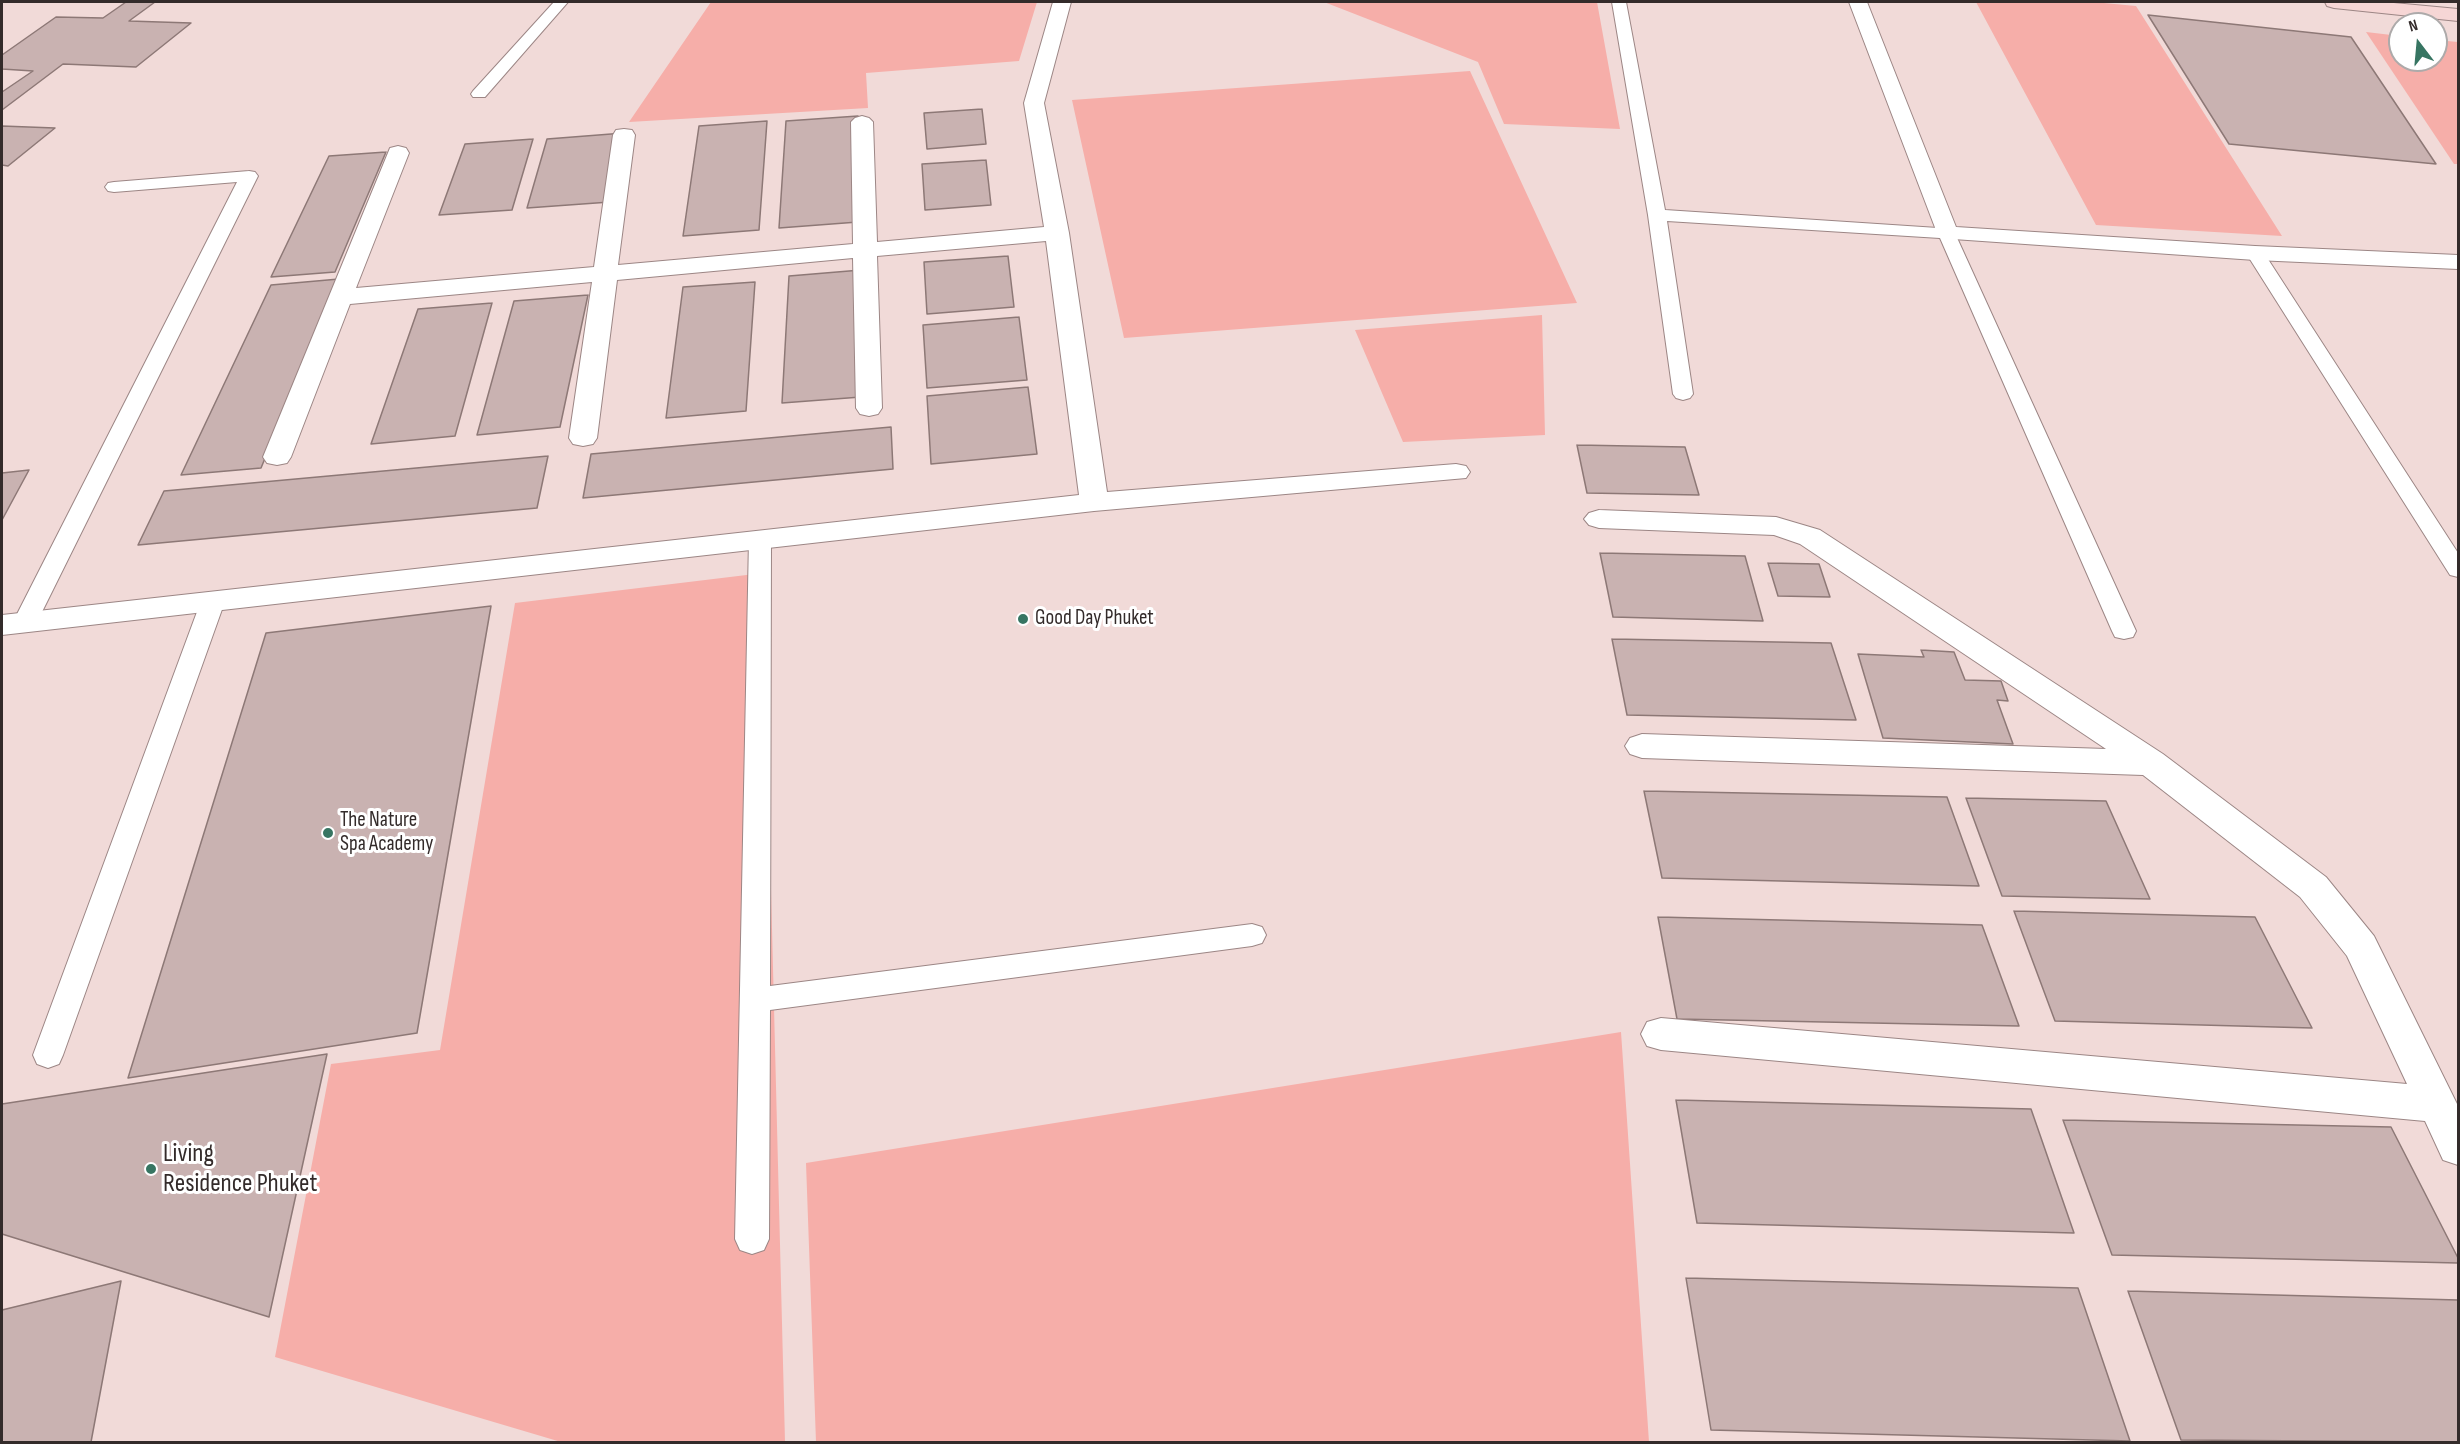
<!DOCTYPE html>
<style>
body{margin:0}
#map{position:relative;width:2460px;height:1444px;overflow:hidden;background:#f1dad8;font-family:"Sofia Sans Condensed",sans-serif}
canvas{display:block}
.frame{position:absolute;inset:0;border:3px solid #332b2a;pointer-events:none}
.north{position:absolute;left:2388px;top:12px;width:60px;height:60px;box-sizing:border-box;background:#fff;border:2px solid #adaaaa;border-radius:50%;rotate:344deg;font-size:16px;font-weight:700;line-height:24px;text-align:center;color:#332b2a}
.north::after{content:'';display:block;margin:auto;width:21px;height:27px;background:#377562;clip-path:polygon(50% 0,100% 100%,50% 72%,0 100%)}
</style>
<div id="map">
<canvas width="2460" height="1444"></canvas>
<div class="frame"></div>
<div class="north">N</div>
</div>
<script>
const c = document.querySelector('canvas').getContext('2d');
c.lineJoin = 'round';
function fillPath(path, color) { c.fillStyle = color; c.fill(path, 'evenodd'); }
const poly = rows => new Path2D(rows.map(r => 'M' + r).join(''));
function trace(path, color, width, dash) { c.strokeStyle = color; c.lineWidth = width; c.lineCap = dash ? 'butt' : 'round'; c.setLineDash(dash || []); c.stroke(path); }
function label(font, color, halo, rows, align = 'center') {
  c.font = font + ' "Sofia Sans Condensed",sans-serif'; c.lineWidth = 6; c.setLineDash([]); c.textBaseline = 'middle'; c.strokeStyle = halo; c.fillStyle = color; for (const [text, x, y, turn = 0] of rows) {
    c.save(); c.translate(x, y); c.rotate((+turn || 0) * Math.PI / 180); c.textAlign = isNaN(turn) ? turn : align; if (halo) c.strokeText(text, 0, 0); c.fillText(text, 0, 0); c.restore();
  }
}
fillPath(poly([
 [711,2,1037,2,1019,61,866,73,868,108,629,122],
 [1324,2,1597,2,1620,129,1504,124,1478,62],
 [1976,2,2093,2,2136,6,2282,236,2096,225],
 [2366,32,2400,36,2400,60,2436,60,2436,40,2458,42,2458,164,2454,164],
 [1470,71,1577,303,1124,338,1072,100],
 [1542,315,1545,435,1403,442,1355,330],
 [763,573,785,1442,561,1442,275,1357,331,1064,440,1050,515,603],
 [1621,1032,1649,1442,816,1442,806,1163]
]), '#f6aea9');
const building = poly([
 [126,2,155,2,129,21,191,23,136,67,63,64,2,110,2,92,33,71,2,69,2,55,56,17,103,18,126,2],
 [2148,15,2351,37,2436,164,2229,144,2148,15],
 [982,109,986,144,927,149,924,113,982,109],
 [858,116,858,222,779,228,786,121,858,116],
 [767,121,759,230,683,236,699,126,767,121],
 [2,126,55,128,8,166,2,165,2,126],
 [624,133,610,202,527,208,547,139,624,133],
 [533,139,512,210,439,215,465,144,533,139],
 [386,152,335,272,271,277,329,156,386,152],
 [986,160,991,205,925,210,922,164,986,160],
 [1008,256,1014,307,927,314,924,262,1008,256],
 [861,270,861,397,782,403,789,276,861,270],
 [339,279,261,468,181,475,271,285,339,279],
 [755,282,746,411,666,418,683,287,755,282],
 [588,295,560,427,477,435,514,301,588,295],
 [492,303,455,436,371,444,418,309,492,303],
 [1019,317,1027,380,927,388,923,325,1019,317],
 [1028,387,1037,454,931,464,927,396,1028,387],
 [891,427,893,469,583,498,591,454,891,427],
 [1577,445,1685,447,1699,495,1587,493,1577,445],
 [548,456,537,508,138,545,164,491,548,456],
 [29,470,2,520,2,473,29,470],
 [1600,553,1745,556,1763,621,1613,617,1600,553],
 [1768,563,1819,564,1830,597,1778,596,1768,563],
 [491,606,417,1033,128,1078,266,633,491,606],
 [1612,639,1831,643,1856,720,1627,715,1612,639],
 [1921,650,1954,652,1965,680,2001,681,2008,701,1997,700,2013,744,1883,738,1858,654,1924,657,1921,650],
 [1644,791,1947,797,1979,886,1662,878,1644,791],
 [1966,798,2106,801,2150,899,2002,896,1966,798],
 [2014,911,2255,917,2312,1028,2055,1021,2014,911],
 [1658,917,1982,925,2019,1026,1677,1019,1658,917],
 [327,1054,269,1317,2,1234,2,1104,327,1054],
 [1676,1100,2031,1109,2074,1233,1697,1223,1676,1100],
 [2063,1120,2391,1127,2458,1258,2458,1263,2112,1255,2063,1120],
 [1686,1278,2078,1288,2130,1441,1711,1430,1686,1278],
 [121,1281,91,1442,2,1442,2,1310,121,1281],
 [2128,1291,2458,1300,2458,1442,2181,1440,2128,1291]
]);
fillPath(building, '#c9b2b1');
trace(building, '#8d7876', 1.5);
const service = poly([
 [554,2,568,2,485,97,473,97,471,94,473,91,554,2],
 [1612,2,1626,2,1665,210,1953,229,2136,631,2133,637,2124,639,2115,637,2112,631,1940,238,1667,221,1693,394,1690,398,1683,400,1676,398,1673,394,1648,215,1612,2],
 [249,171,255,172,258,176,37,622,33,628,25,630,17,628,13,622,237,182,114,192,108,191,105,187,108,183,114,182,249,171],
 [2255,247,2261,249,2264,253,2458,553,2458,577,2450,575,2246,253,2249,249,2255,247],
 [760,532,768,534,771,539,770,986,1252,924,1262,927,1266,935,1262,943,1252,946,770,1010,769,1239,764,1250,752,1254,740,1250,735,1239,749,539,752,534,760,532],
 [213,593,221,596,225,601,63,1055,59,1064,48,1068,37,1064,33,1055,201,601,205,596,213,593]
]);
const minor = poly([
 [1053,2,1071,2,1044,103,1069,233,1107,492,1456,464,1466,466,1470,472,1466,478,1094,511,2,635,2,615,1079,495,1046,241,877,256,882,408,878,414,869,416,860,414,856,408,853,258,617,280,597,438,593,444,583,446,573,444,569,438,592,282,350,304,291,457,287,463,277,465,267,463,263,457,390,148,398,146,406,148,409,153,356,288,594,267,613,135,616,130,624,129,632,130,635,135,618,265,853,244,851,122,855,118,862,116,869,118,873,122,877,242,1044,227,1024,103,1053,2],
 [1849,2,1867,2,1956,227,2255,246,2458,255,2458,269,2255,260,1939,238,1849,2],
 [1599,510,1776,517,1820,530,2163,754,2326,877,2374,936,2458,1106,2458,1165,2443,1160,2425,1121,1661,1050,1647,1046,1641,1034,1647,1022,1661,1018,2407,1084,2347,956,2300,897,2143,775,1642,758,1630,754,1625,746,1630,738,1642,734,2106,749,1800,544,1774,535,1599,528,1589,525,1584,519,1589,513,1599,510]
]);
const secondary = poly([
 [2325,2,2383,2,2458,9,2458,21,2334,8,2327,6,2325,2]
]);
trace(service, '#9c8685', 2);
trace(minor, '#9c8685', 2);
trace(secondary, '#9c8685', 2);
fillPath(service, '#fff');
fillPath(minor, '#fff');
fillPath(secondary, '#f6d6d5');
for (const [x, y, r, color] of [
 [1023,619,6,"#377562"],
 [328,833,6,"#377562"],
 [151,1169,6,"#377562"]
]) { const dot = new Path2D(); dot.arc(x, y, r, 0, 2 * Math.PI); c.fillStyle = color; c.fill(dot); trace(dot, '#fff', 2); }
label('21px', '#332b2a', '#fff', [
 ["Good Day Phuket",1035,619],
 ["The Nature",340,821],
 ["Spa Academy",340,845]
], 'left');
label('26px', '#332b2a', '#fff', [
 ["Living",163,1154],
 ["Residence Phuket",163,1184]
], 'left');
</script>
